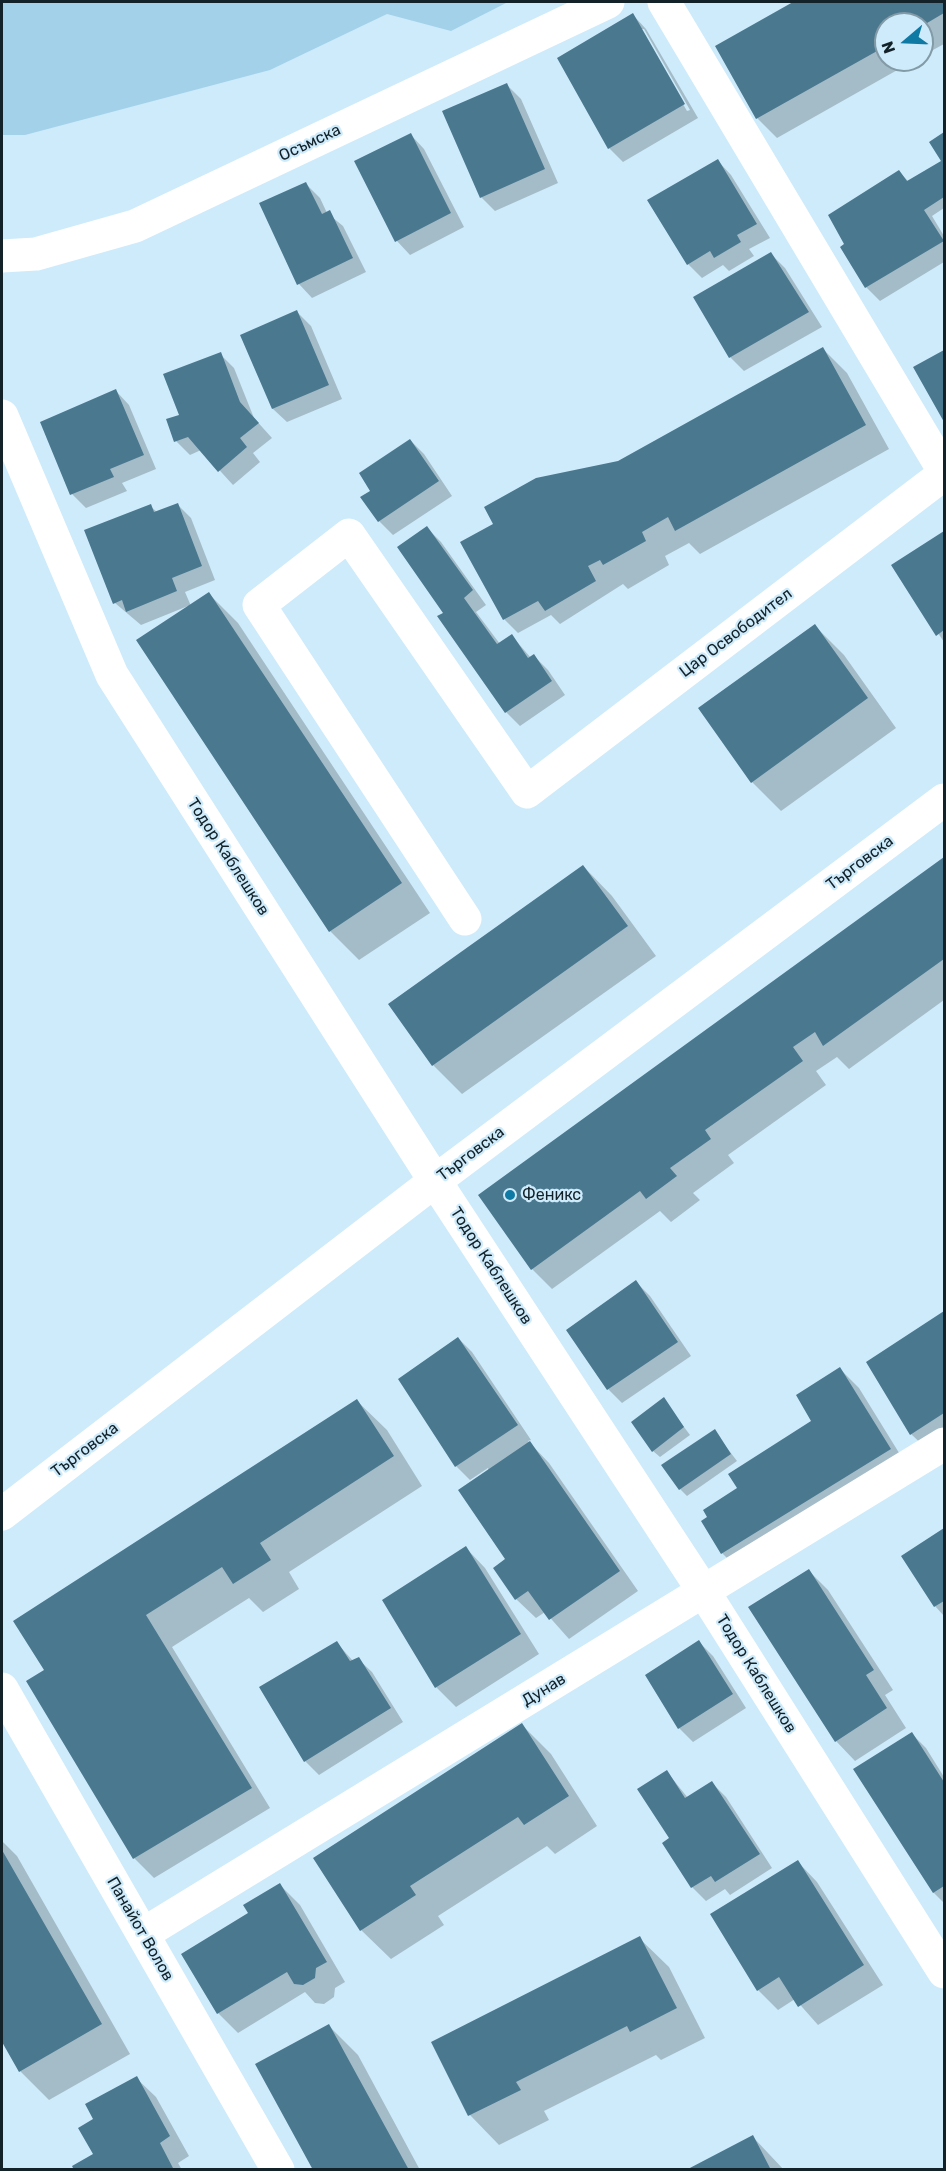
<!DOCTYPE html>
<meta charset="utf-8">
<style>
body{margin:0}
#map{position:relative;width:946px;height:2171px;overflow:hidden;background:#ceebfb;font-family:Rubik,sans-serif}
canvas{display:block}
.frame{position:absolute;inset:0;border:3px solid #132128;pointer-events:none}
.north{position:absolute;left:874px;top:12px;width:60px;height:60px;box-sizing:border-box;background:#ceebfb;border:2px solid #839aa7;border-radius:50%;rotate:251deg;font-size:16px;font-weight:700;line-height:24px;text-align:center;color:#132128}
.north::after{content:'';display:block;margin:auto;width:21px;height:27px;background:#0f7aa4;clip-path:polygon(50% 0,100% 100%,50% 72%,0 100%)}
</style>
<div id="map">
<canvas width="946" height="2171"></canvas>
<div class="frame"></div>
<div class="north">N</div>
</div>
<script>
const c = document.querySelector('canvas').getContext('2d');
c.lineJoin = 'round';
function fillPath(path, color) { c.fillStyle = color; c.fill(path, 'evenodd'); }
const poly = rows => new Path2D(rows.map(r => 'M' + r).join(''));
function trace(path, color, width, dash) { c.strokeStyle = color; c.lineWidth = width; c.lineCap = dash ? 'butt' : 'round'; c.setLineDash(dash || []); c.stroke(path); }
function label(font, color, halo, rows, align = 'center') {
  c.font = font + ' Rubik,sans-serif'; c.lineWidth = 4.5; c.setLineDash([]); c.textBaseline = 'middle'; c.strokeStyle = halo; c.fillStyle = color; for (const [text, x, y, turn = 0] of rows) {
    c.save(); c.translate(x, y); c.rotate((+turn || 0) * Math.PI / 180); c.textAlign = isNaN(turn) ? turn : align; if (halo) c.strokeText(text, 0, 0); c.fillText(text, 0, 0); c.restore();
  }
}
fillPath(poly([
 [2,2,508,2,451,31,387,14,270,70,25,135,2,135]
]), '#a3d1ea');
fillPath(poly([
 [796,2,944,2,944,44,922,56,922,24,886,24,886,60,915,60,777,138,757,118,717,46],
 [633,15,646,29,698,118,623,162,609,148,559,58],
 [640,29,644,29,690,110,687,111],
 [507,85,521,99,558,183,495,211,481,197],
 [944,134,944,208,932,216,944,236,944,262,880,301,866,287,842,247,899,172,909,182,943,161,931,142],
 [411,135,424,149,464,227,410,255,397,241],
 [718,161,731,175,770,238,749,249,754,256,729,271,723,265,702,278,688,264,649,201],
 [306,184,320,198,327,213,343,226,366,272,312,298,299,284],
 [771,254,785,268,822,327,744,371,730,357],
 [297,312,311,326,342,399,287,422,273,409,242,336],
 [823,349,847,373,889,449,700,554,689,543,665,556,669,565,628,589,623,584,560,624,551,615,518,633,504,619,462,542,618,462],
 [944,351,944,419,915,368],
 [220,354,234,368,254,418,272,438,253,453,260,462,233,485,201,450,190,455,176,441,181,416],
 [116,391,129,405,156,469,122,483,127,491,86,508,72,494,42,423],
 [410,440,424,454,452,496,393,535,379,521,372,492],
 [177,504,191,518,215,580,185,592,191,606,209,594,238,623,430,913,359,960,330,931,188,606,141,625,115,603,150,506,157,512],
 [427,528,441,542,486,605,476,612,500,644,512,636,531,658,534,656,548,670,565,695,520,726,506,712,440,617,445,613],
 [944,532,944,642,893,566],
 [815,626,844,655,896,728,781,811,752,782],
 [944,859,944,1000,849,1069,837,1057,816,1071,826,1085,728,1155,734,1163,693,1193,700,1200,671,1222,660,1211,552,1289,532,1269,480,1195],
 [583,866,612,896,656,956,462,1094,433,1065,390,1004],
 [636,1282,650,1296,691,1356,622,1403,608,1389,568,1331],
 [944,1313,944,1445,931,1453,911,1434,868,1362],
 [458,1338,472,1352,531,1440,528,1441,549,1463,638,1591,569,1639,545,1612,536,1618,516,1599,489,1471,488,1468,470,1480,456,1466,400,1379],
 [840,1369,859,1388,909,1469,729,1560,722,1553,737,1490,813,1421],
 [663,1399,690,1435,660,1457,653,1451],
 [357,1401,387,1430,422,1486,289,1572,299,1589,263,1612,249,1598,172,1647,270,1808,154,1878,134,1858,28,1682,50,1678],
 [714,1431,737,1461,687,1496,680,1489],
 [944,1530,944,1616,935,1606,903,1556],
 [466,1548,485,1568,539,1654,456,1707,436,1687,384,1600],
 [809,1571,828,1590,893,1690,885,1695,906,1728,855,1761,836,1741],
 [699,1642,713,1656,746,1708,693,1742,679,1728],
 [337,1643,353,1661,358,1659,372,1672,403,1722,319,1775,305,1761],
 [522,1725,551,1754,597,1826,555,1854,547,1846,438,1916,444,1925,391,1959,361,1930],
 [912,1734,926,1748,944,1777,944,1903,934,1893,855,1769],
 [667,1772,688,1798,712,1783,726,1797,772,1868,730,1895,725,1889,706,1901,692,1887,671,1839],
 [2,1841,17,1856,130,2054,49,2100,20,2071,2,2039],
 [798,1862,817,1882,883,1985,818,2025,795,1999,778,2010,758,1990],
 [280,1885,300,1905,345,1982,335,1988,334,1997,324,2004,315,2003,305,1992,238,2033,218,2013,183,1954,250,1914],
 [639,1938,669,1967,705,2038,661,2060,656,2055,544,2111,549,2120,499,2145,470,2115,433,2043],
 [328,2025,358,2055,420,2170,314,2170],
 [136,2078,156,2097,189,2156,178,2163,182,2170,76,2170,95,2154,95,2119],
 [753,2137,784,2170,689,2170]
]), '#0003');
fillPath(poly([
 [793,2,944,2,944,13,922,26,886,24,886,46,756,119,715,46],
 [633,13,685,104,608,149,557,58],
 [507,83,545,169,480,198,442,111],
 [944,132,944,197,924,210,944,241,865,288,840,247,844,244,828,215,899,170,907,181,941,161,929,142],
 [411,133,451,213,395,242,354,161],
 [718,159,757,224,737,235,741,242,714,258,710,251,687,265,647,200],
 [306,182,322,214,330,210,353,258,297,285,259,203],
 [771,252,809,312,729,358,693,297],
 [297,310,329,385,272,409,240,335],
 [823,347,866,425,675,531,668,517,642,532,646,541,603,565,600,560,588,566,596,581,545,611,538,601,503,620,460,542,493,524,484,507,536,478,618,461],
 [944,350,944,422,913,367],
 [221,352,240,402,259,423,240,438,247,447,218,472,188,437,174,442,166,419,179,415,163,374],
 [116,389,144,455,110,469,114,477,70,495,40,422],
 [410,439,439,481,378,522,360,497,370,491,359,473],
 [178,503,202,566,172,578,177,591,126,612,122,600,113,604,84,530,151,504,154,512],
 [427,526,473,590,464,598,497,644,512,634,528,658,534,654,552,681,505,713,437,616,443,613,397,547],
 [944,531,944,630,936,636,891,565],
 [209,592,402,883,329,932,136,640],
 [815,624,868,698,751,783,698,708],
 [944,857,944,959,823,1046,815,1032,793,1047,803,1061,705,1130,711,1139,670,1168,677,1176,646,1199,640,1191,531,1270,478,1195],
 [583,865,628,926,432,1066,388,1004],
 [636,1280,678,1342,607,1390,566,1330],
 [944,1311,944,1413,910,1435,866,1362],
 [458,1337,518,1425,455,1467,398,1379],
 [840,1367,891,1449,721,1554,701,1521,707,1517,703,1510,737,1488,728,1474,811,1421,796,1395],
 [664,1397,684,1427,652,1452,631,1422],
 [357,1399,394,1456,260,1543,271,1560,233,1584,222,1567,146,1615,252,1788,133,1859,26,1681,44,1670,13,1621],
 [715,1429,731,1454,679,1490,661,1465],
 [530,1441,620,1571,549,1620,528,1591,515,1600,493,1568,505,1559,458,1490],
 [944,1528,944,1601,934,1607,901,1556],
 [466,1546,521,1634,435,1688,382,1600],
 [809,1569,874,1670,866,1675,887,1708,835,1742,748,1607],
 [699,1640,733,1694,678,1729,645,1675],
 [337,1641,350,1661,359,1657,391,1708,304,1762,259,1687],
 [522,1723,569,1796,524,1825,518,1817,410,1886,416,1895,360,1931,313,1858],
 [912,1732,944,1782,944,1886,933,1893,853,1769],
 [667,1770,685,1798,712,1781,760,1854,715,1882,711,1876,691,1888,662,1843,669,1838,637,1789],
 [2,1850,102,2024,19,2072,2,2042],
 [798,1860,864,1965,798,2007,779,1977,757,1991,710,1914],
 [280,1883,327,1962,316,1968,315,1978,303,1985,294,1984,287,1972,217,2014,181,1954,248,1913,243,1905],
 [640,1936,677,2008,630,2032,627,2026,516,2082,521,2090,468,2116,431,2042],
 [329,2024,409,2170,313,2170,255,2064],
 [137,2076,170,2136,160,2143,174,2170,74,2170,72,2166,93,2154,78,2128,93,2119,85,2104],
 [753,2135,771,2170,686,2170]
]), '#4a788f');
trace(poly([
 [664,2,944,471],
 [2,256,36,254,135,226,608,2],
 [2,416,112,675,435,1181,704,1592,944,1972],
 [465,919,259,605,349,535,527,792,944,474],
 [2,1689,278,2170],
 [143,1934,944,1444]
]), '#fff', 33);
trace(poly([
 [2,1514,435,1181,944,800]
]), '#fff', 33);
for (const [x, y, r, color] of [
 [510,1195,6,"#0f7aa4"]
]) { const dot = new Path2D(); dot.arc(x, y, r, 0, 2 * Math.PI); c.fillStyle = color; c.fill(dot); trace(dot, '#ceebfb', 2); }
label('16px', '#132128', '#ceebfb', [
 ["Осъмска",310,143,-25],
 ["Цар Освободител",736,633,-37],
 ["Тодор Каблешков",228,857,57],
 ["Търговска",860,863,-37],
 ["Търговска",471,1154,-37],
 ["Тодор Каблешков",491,1266,57],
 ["Търговска",85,1450,-37],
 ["Тодор Каблешков",756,1674,58],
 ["Дунав",544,1690,-31],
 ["Панайот Волов",140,1929,60]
]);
label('16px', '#132128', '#ceebfb', [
 ["Феникс",522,1195]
], 'left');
</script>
